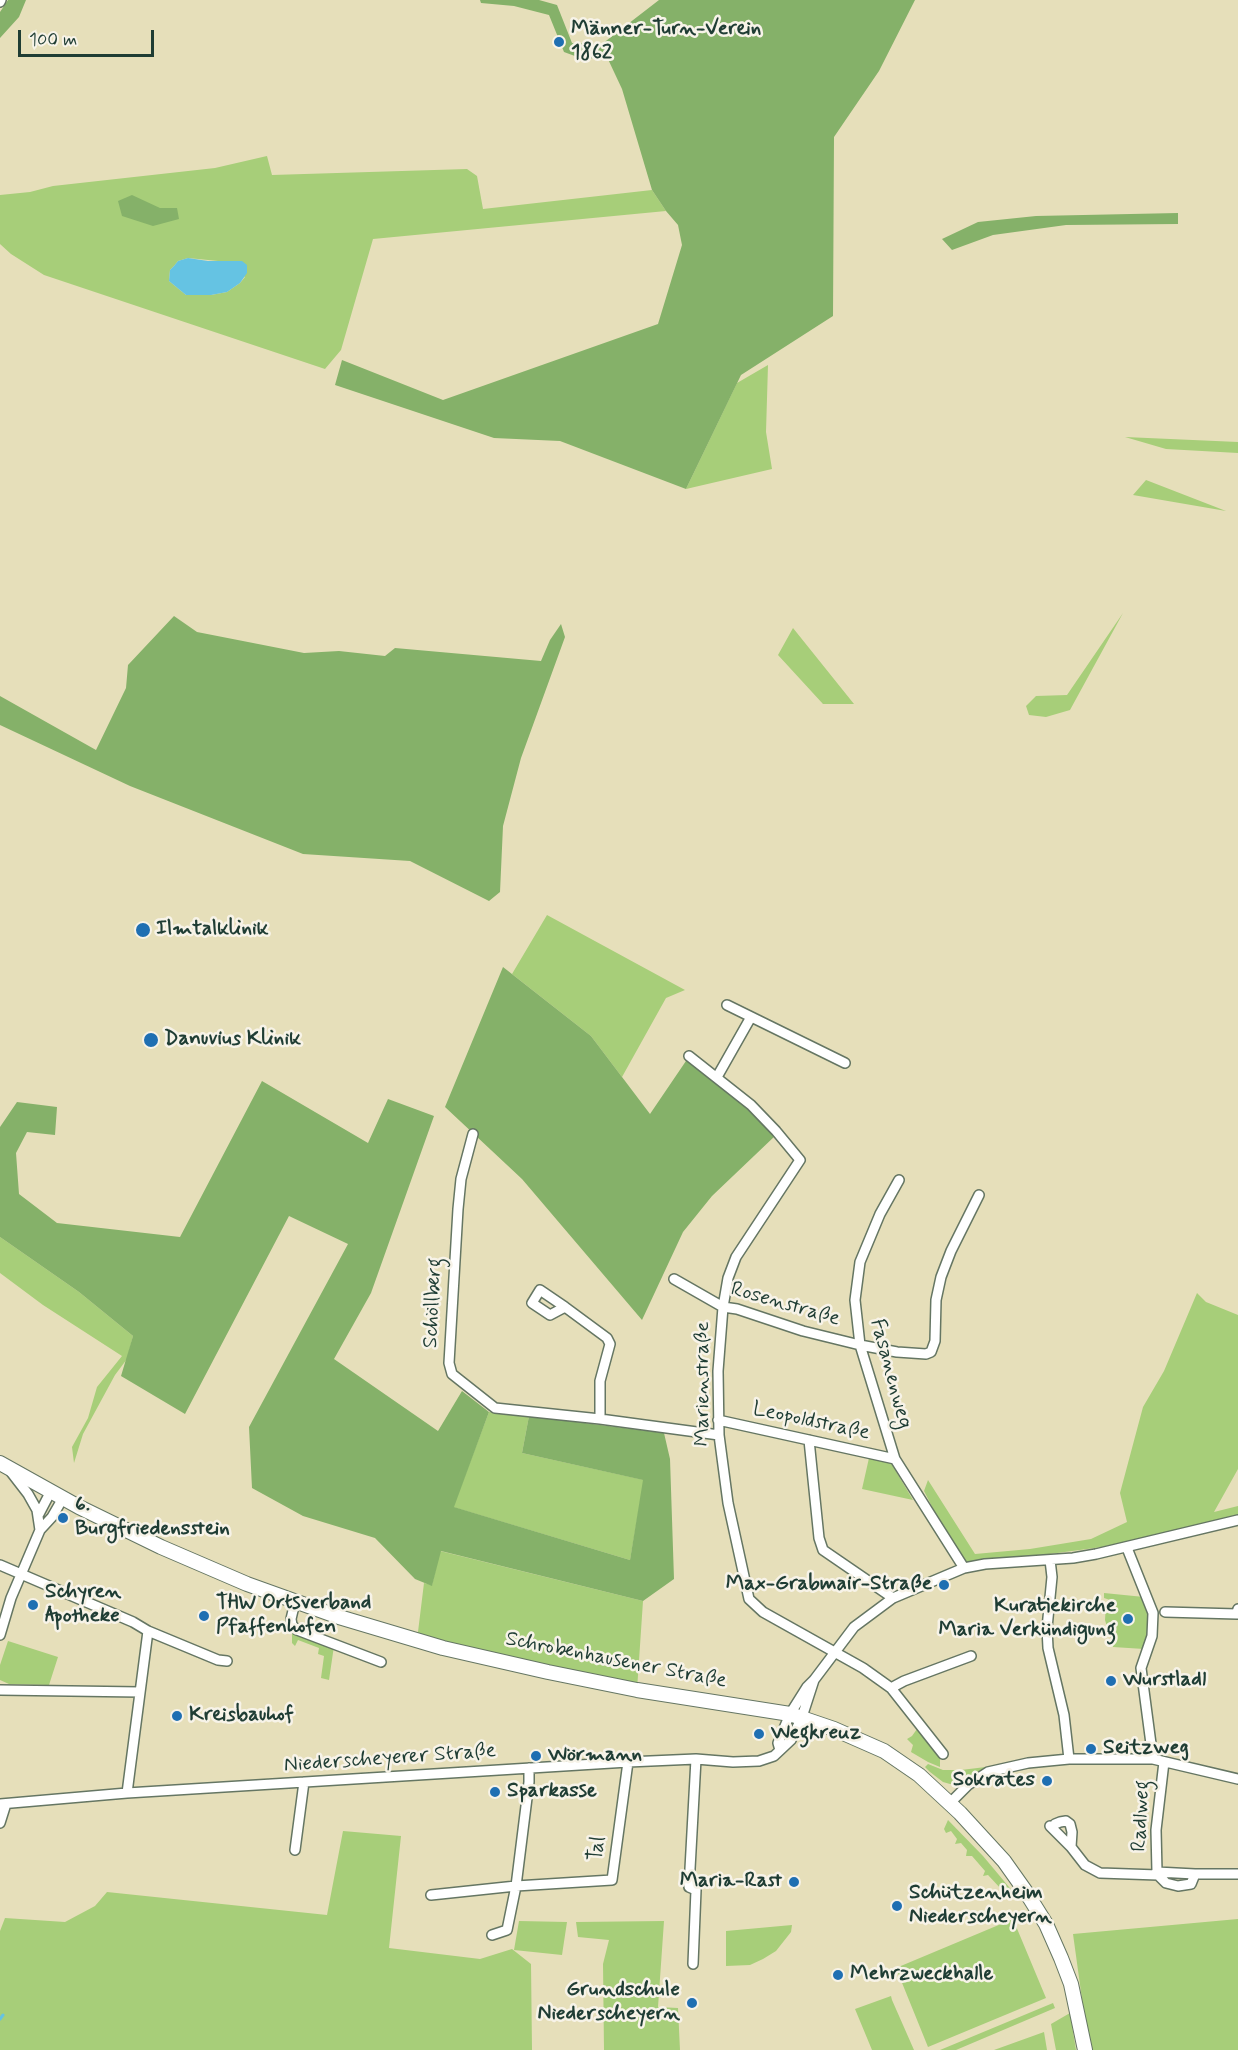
<!DOCTYPE html>
<meta charset="utf-8">
<style>
body{margin:0}
#map{position:relative;width:1238px;height:2050px;overflow:hidden;background:#e6dfba;font-family:Mynerve,sans-serif}
canvas{display:block}
.scale{position:absolute;left:18px;top:30px;width:136px;height:27px;box-sizing:border-box;border:3px solid #1f3d34;border-top:0;padding-left:8px;font-size:18px;line-height:21px;white-space:nowrap;color:#1f3d34;-webkit-text-stroke:4px #f7f3e8;paint-order:stroke}
</style>
<div id="map">
<canvas width="1238" height="2050"></canvas>
<div class="scale">100 m</div>
</div>
<script>
const c = document.querySelector('canvas').getContext('2d');
c.lineJoin = 'round';
function fillPath(path, color) { c.fillStyle = color; c.fill(path, 'evenodd'); }
const poly = rows => new Path2D(rows.map(r => 'M' + r).join(''));
function trace(path, color, width, dash) { c.strokeStyle = color; c.lineWidth = width; c.lineCap = dash ? 'butt' : 'round'; c.setLineDash(dash || []); c.stroke(path); }
function label(font, color, halo, rows, align = 'center') {
  c.font = font + ' Mynerve,sans-serif'; c.lineWidth = 5; c.setLineDash([]); c.textBaseline = 'middle'; c.strokeStyle = halo; c.fillStyle = color; for (const [text, x, y, turn = 0] of rows) {
    c.save(); c.translate(x, y); c.rotate((+turn || 0) * Math.PI / 180); c.textAlign = isNaN(turn) ? turn : align; if (halo) c.strokeText(text, 0, 0); c.fillText(text, 0, 0); c.restore();
  }
}
fillPath(poly([
 [267,156,272,175,467,169,477,176,483,209,652,190,666,211,373,239,341,350,325,369,44,275,11,254,0,244,0,195,30,192,53,186,215,168],
 [188,258,218,261,245,277,240,283,227,292,211,295,186,295,169,281,170,270,174,266,178,261],
 [768,365,766,432,772,469,686,489,737,383],
 [1125,437,1238,442,1238,453,1166,449],
 [1146,480,1226,511,1133,495],
 [1123,613,1070,710,1046,717,1029,715,1026,706,1036,696,1067,695],
 [793,628,854,704,823,704,778,655],
 [547,915,685,990,666,998,622,1077,591,1036,512,974],
 [0,1237,79,1292,133,1336,127,1359,115,1375,83,1434,74,1463,72,1447,88,1418,97,1387,122,1356,43,1305,0,1273],
 [1197,1293,1206,1302,1238,1315,1238,1469,1214,1512,1238,1506,1238,1516,1102,1547,967,1565,950,1542,924,1491,928,1480,975,1554,1030,1549,1091,1539,1127,1522,1120,1493,1143,1407,1164,1371],
 [489,1412,529,1416,522,1453,644,1480,630,1560,453,1507],
 [869,1458,891,1463,913,1500,862,1489],
 [440,1551,643,1601,637,1690,417,1640,424,1583,432,1585],
 [1104,1593,1144,1597,1149,1613,1149,1630,1144,1649,1113,1647,1105,1620,1106,1604,1109,1604,1110,1600,1104,1598],
 [292,1631,334,1646,329,1680,321,1678,324,1656,318,1654,319,1648,298,1640,295,1646,292,1643],
 [8,1641,58,1657,49,1685,9,1684,0,1680,0,1665],
 [917,1729,940,1758,940,1767,928,1762,911,1752,913,1745,907,1739,912,1736],
 [928,1764,943,1770,961,1770,994,1766,973,1774,960,1783,950,1784,943,1782,930,1772,925,1767],
 [948,1820,983,1856,1014,1893,1001,1899,998,1894,1002,1890,988,1875,983,1876,985,1871,972,1856,966,1856,967,1850,961,1843,955,1844,957,1839,951,1831,946,1833,944,1829],
 [343,1831,401,1836,389,1948,480,1959,512,1949,531,1964,532,2050,0,2050,0,1931,5,1918,65,1922,95,1906,107,1892,327,1915],
 [1013,1919,1046,1998,928,2047,896,1968],
 [1238,1919,1238,2050,1089,2050,1073,1934],
 [519,1921,567,1922,562,1955,514,1950],
 [664,1921,658,2007,678,2008,680,2050,604,2050,603,1964,609,1940,578,1937,576,1922],
 [792,1925,791,1932,776,1951,763,1959,750,1965,726,1966,726,1931],
 [891,1996,892,2000,914,2050,872,2050,855,2009],
 [1053,2003,1055,2008,956,2050,940,2050],
 [1070,2013,1076,2050,1056,2050,1051,2024],
 [1044,2032,1047,2050,994,2050]
]), '#a7ce79');
fillPath(poly([
 [8,0,26,0,19,17,0,38,0,12],
 [480,0,539,0,557,5,572,43,602,44,659,0,915,0,879,71,834,137,833,316,741,375,686,489,560,441,494,438,335,385,342,360,443,400,658,324,682,245,678,225,666,211,652,190,622,89,607,57,583,59,564,52,549,15,514,6,481,3],
 [132,195,160,208,177,208,179,219,153,226,122,216,118,201],
 [1178,213,1178,224,1066,225,993,235,952,250,942,239,978,222,1036,216],
 [174,616,197,632,304,653,339,651,385,656,395,648,541,661,550,640,561,624,565,637,521,758,503,826,500,892,489,901,410,861,303,854,130,786,0,725,0,696,96,750,126,688,128,665],
 [503,967,591,1036,650,1114,688,1058,713,1077,776,1135,712,1196,683,1232,642,1320,522,1179,445,1107],
 [262,1081,368,1143,388,1099,434,1116,371,1293,334,1359,438,1431,462,1391,489,1412,454,1507,630,1560,643,1480,522,1453,529,1416,664,1433,670,1459,674,1579,643,1601,441,1551,432,1586,415,1579,375,1538,303,1516,252,1488,249,1427,348,1244,289,1216,185,1414,121,1376,133,1336,79,1292,0,1237,0,1127,17,1102,57,1107,55,1135,27,1132,16,1153,19,1194,57,1223,180,1237]
]), '#85b169');
fillPath(poly([
 [188,258,208,261,242,261,247,265,247,273,240,283,227,292,211,295,186,295,169,281,170,270,174,266,178,261]
]), '#65c3e3');
trace(poly([
 [0,2019,3,2015]
]), '#65c3e3', 3);
const street = poly([
 [0,2,1,0],
 [727,1005,845,1063],
 [689,1056,751,1105,776,1131,800,1160,736,1257,728,1278,723,1307,718,1371,719,1435,728,1503,749,1599,763,1612,863,1668,891,1688,943,1754],
 [717,1077,751,1017],
 [473,1134,461,1179,458,1209,449,1363,452,1374,495,1408,600,1419,719,1435],
 [899,1180,880,1214,860,1262,855,1300,860,1345,895,1459,964,1568],
 [674,1279,723,1307,737,1309,803,1331,860,1345,897,1352,926,1354,931,1352,935,1341,936,1300,941,1277,951,1251,979,1195],
 [540,1290,565,1307,550,1315,532,1303,540,1290],
 [565,1307,607,1338,610,1344,600,1381,600,1419],
 [718,1420,895,1459],
 [809,1440,819,1538,823,1550,893,1598],
 [11,1472,28,1494,37,1510,40,1530],
 [39,1514,51,1491],
 [1127,1548,1153,1613,1152,1636,1141,1668,1153,1759],
 [1050,1560,1052,1577,1047,1628,1048,1648,1064,1715,1069,1759],
 [0,1565,133,1622,148,1631,218,1660,227,1661],
 [295,1602,291,1619,292,1625,297,1630,381,1662],
 [1165,1612,1237,1614,1238,1609],
 [0,1635,11,1598,40,1530,52,1517,63,1498],
 [891,1688,904,1681,971,1656],
 [0,1690,140,1692],
 [780,1750,778,1743,790,1714,807,1687,814,1680,854,1627,893,1598,964,1568,985,1564,1073,1558,1096,1554,1238,1520],
 [127,1793,148,1631],
 [950,1803,968,1785,988,1772,1028,1763,1069,1759,1153,1759,1238,1779],
 [0,1804,127,1793,628,1762,696,1759,733,1762,759,1761,774,1756,791,1740,802,1717,814,1680],
 [0,1823,6,1804],
 [1050,1826,1071,1847,1085,1865,1100,1873,1158,1875,1157,1872,1195,1874,1191,1884,1178,1886,1166,1883,1158,1875],
 [1053,1828,1055,1824,1060,1822,1066,1821,1070,1824,1072,1832,1071,1847],
 [295,1850,304,1782],
 [1157,1872,1156,1830,1164,1762],
 [1195,1874,1238,1874],
 [431,1895,516,1886,529,1782,529,1768],
 [492,1935,507,1930,516,1886,612,1880,628,1762],
 [693,1964,696,1890,689,1887,696,1759]
]);
const secondary = poly([
 [0,1463,79,1507,161,1547,247,1584,339,1617,443,1648,548,1672,637,1690,790,1714,834,1729,884,1751,919,1775,960,1813,1004,1861,1026,1892,1046,1924,1061,1958,1071,1984,1085,2050]
]);
trace(street, '#657663', 12);
trace(secondary, '#657663', 16);
trace(street, '#fff', 9);
trace(secondary, '#fff', 14);
for (const [x, y, r, color] of [
 [559,42,6,"#1f6fb2"],
 [143,930,8,"#1f6fb2"],
 [151,1040,8,"#1f6fb2"],
 [63,1518,6,"#1f6fb2"],
 [944,1585,6,"#1f6fb2"],
 [33,1605,6,"#1f6fb2"],
 [204,1616,6,"#1f6fb2"],
 [1128,1619,6,"#1f6fb2"],
 [1111,1681,6,"#1f6fb2"],
 [177,1716,6,"#1f6fb2"],
 [759,1734,6,"#1f6fb2"],
 [1091,1749,6,"#1f6fb2"],
 [536,1756,6,"#1f6fb2"],
 [1047,1781,6,"#1f6fb2"],
 [495,1792,6,"#1f6fb2"],
 [794,1882,6,"#1f6fb2"],
 [897,1906,6,"#1f6fb2"],
 [838,1975,6,"#1f6fb2"],
 [692,2003,6,"#1f6fb2"]
]) { const dot = new Path2D(); dot.arc(x, y, r, 0, 2 * Math.PI); c.fillStyle = color; c.fill(dot); trace(dot, '#f7f3e8', 2); }
label('bold 21px', '#1f3d34', '#f7f3e8', [
 ["Männer-Turn-Verein",571,30],
 ["1862",571,54],
 ["Ilmtalklinik",156,930],
 ["Danuvius Klinik",164,1040],
 ["6.",75,1506],
 ["Burgfriedensstein",75,1530],
 ["Max-Grabmair-Straße",932,1585,"right"],
 ["Schyren",45,1593],
 ["Apotheke",45,1617],
 ["THW Ortsverband",216,1604],
 ["Pfaffenhofen",216,1628],
 ["Kuratiekirche",1116,1607,"right"],
 ["Maria Verkündigung",1116,1631,"right"],
 ["Wurstladl",1123,1681],
 ["Kreisbauhof",189,1716],
 ["Wegkreuz",771,1734],
 ["Seitzweg",1103,1749],
 ["Wörmann",548,1756],
 ["Sokrates",1035,1781,"right"],
 ["Sparkasse",507,1792],
 ["Maria-Rast",782,1882,"right"],
 ["Schützenheim",909,1894],
 ["Niederscheyern",909,1918],
 ["Mehrzweckhalle",850,1975],
 ["Grundschule",680,1991,"right"],
 ["Niederscheyern",680,2015,"right"]
], 'left');
label('21px', '#1f3d34', '#f7f3e8', [
 ["Schöllberg",434,1303,-87],
 ["Rosenstraße",785,1305,16],
 ["Fasanenweg",890,1374,75],
 ["Marienstraße",704,1384,-90],
 ["Leopoldstraße",811,1422,12],
 ["Schrobenhausener Straße",616,1661,11],
 ["Niederscheyerer Straße",390,1759,-4],
 ["Radlweg",1142,1816,-87],
 ["Tal",598,1849,-82]
]);
</script>
